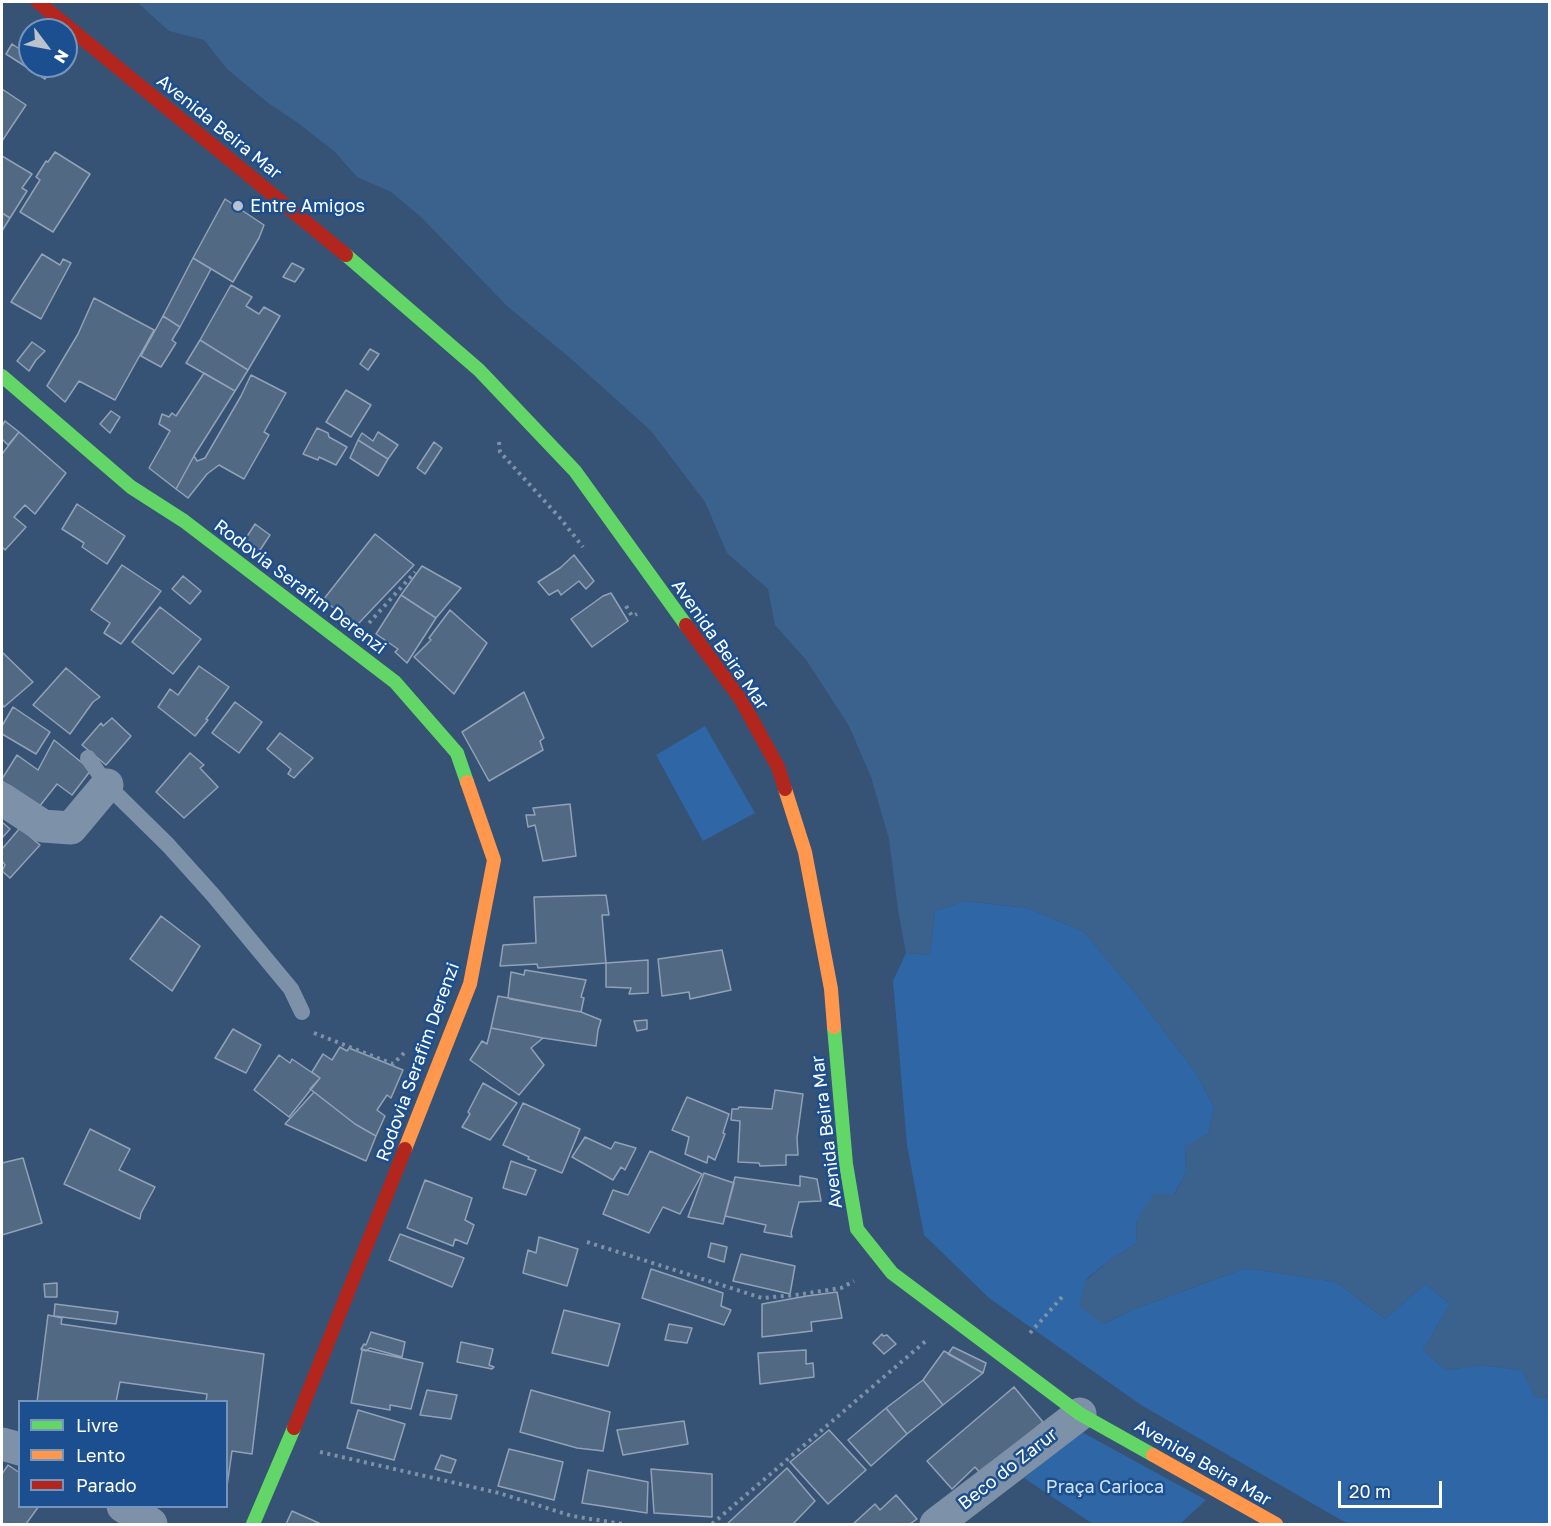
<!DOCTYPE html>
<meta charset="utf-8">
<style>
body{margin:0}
#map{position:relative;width:1551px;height:1526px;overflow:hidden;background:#365274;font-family:"Golos Text",sans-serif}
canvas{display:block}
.frame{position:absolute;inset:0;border:3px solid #fff;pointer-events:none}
.legend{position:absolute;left:18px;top:1400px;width:210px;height:108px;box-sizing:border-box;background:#1b4f8f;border:2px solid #7695bc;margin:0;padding:8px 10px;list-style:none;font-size:18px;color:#fff}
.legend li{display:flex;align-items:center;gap:12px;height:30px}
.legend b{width:30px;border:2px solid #7695bc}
.north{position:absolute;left:18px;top:18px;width:60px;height:60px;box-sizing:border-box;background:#1b4f8f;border:2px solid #7695bc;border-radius:50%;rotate:122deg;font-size:16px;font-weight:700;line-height:24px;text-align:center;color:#fff}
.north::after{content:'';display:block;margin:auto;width:21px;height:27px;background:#b9c2ce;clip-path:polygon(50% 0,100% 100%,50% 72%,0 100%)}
.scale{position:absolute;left:1338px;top:1481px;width:104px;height:27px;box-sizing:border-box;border:3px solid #fff;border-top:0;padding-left:8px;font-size:18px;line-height:21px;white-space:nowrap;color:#fff;-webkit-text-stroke:4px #1b4f8f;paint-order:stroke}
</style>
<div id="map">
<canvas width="1551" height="1526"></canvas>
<div class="frame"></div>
<ul class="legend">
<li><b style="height:8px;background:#63d668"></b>Livre</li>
<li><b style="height:8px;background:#ff974d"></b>Lento</li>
<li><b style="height:8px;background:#b3261e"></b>Parado</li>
</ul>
<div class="north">N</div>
<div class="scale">20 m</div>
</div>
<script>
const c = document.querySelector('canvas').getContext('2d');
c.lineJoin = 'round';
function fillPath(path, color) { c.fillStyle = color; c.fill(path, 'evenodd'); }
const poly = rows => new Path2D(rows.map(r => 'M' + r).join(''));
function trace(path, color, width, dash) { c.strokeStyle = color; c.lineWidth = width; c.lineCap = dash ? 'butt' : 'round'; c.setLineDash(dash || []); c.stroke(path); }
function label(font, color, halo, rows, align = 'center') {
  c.font = font + ' "Golos Text",sans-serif'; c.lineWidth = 5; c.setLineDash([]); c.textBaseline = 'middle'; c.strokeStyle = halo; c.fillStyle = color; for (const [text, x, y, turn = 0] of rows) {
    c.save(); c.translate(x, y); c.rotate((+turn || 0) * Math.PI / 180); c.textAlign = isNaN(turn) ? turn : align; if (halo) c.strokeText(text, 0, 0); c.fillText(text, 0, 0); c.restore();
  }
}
fillPath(poly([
 [705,726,755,813,703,841,656,755],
 [965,901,1028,908,1084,932,1132,989,1194,1070,1214,1107,1208,1134,1185,1147,1186,1172,1173,1196,1136,1221,1137,1243,1110,1260,1086,1279,1104,1324,1132,1310,1246,1268,1336,1282,1385,1319,1425,1284,1450,1304,1423,1350,1446,1370,1481,1365,1522,1370,1535,1397,1549,1398,1549,1524,1348,1524,1141,1405,989,1298,924,1235,907,1145,893,981,906,953,930,955,935,911],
 [1080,1431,1206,1500,1180,1524,1093,1524,1024,1478]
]), '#2f66a5');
fillPath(poly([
 [137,2,1549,2,1549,1398,1535,1397,1522,1370,1481,1365,1446,1370,1423,1350,1450,1304,1425,1284,1385,1319,1336,1282,1246,1268,1132,1310,1103,1324,1079,1306,1086,1280,1110,1260,1137,1243,1136,1222,1154,1193,1174,1195,1186,1172,1185,1146,1208,1134,1214,1107,1194,1070,1132,989,1084,932,1028,908,966,901,935,911,930,955,906,953,898,910,889,839,871,777,849,726,807,661,775,625,768,589,727,553,705,502,651,431,569,357,507,306,422,218,391,192,357,177,335,152,298,123,268,103,227,69,204,40,169,31]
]), '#3b618d');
const building = poly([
 [12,44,30,56,30,66,44,66,51,70,45,79,6,54,12,44],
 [2,89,26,105,2,141,2,89],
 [55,152,90,174,53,232,20,212,40,180,36,177,46,161,48,162,55,152],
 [2,156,32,174,22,188,27,191,10,218,2,213,2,156],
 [225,199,264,225,259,238,233,282,193,258,225,199],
 [2,213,10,218,2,231,2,213],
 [42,254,60,265,63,259,71,263,41,319,11,302,42,254],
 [193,258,211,269,180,327,163,316,193,258],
 [292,263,304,269,295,282,283,277,292,263],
 [231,285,252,297,246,306,259,314,264,307,280,316,248,370,200,340,231,285],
 [94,298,154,330,115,400,79,381,65,402,47,386,78,334,94,298],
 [163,316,180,327,172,340,176,343,161,367,141,356,163,316],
 [200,340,248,370,235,391,186,363,200,340],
 [32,342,45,351,36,360,29,371,17,361,32,342],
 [370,349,379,354,368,370,360,364,370,349],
 [204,373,235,391,194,456,176,489,149,468,170,431,159,424,162,414,169,417,172,413,176,416,204,373],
 [251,375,286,393,264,432,269,435,244,479,219,465,207,474,188,498,176,489,194,456,197,461,205,458,241,396,251,375],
 [346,390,371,405,351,437,326,422,346,390],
 [111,411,120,417,110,433,100,424,111,411],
 [5,421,19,432,8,445,2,439,2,426,5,421],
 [317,428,328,433,329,437,347,447,336,465,319,457,318,460,303,454,317,428],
 [19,432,66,473,35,514,25,505,14,517,26,527,5,550,2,547,2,454,19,432],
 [378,432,398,445,388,459,358,440,362,433,373,441,378,432],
 [358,440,388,459,378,476,350,458,358,440],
 [434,442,442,448,425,474,417,468,434,442],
 [77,504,125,536,107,564,82,547,84,543,62,529,77,504],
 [255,524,270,535,256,556,241,546,255,524],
 [375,534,414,565,357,625,323,600,375,534],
 [574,555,594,581,586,589,579,581,561,595,558,590,549,595,538,582,560,568,574,555],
 [122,565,161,591,121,644,104,633,110,623,91,610,122,565],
 [422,566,461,588,436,618,401,595,422,566],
 [183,576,201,591,190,604,172,589,183,576],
 [611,593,628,621,592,647,571,619,603,596,611,593],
 [401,595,436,618,407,663,395,652,398,649,376,634,401,595],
 [160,607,201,639,173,674,132,642,160,607],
 [450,610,487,643,454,694,414,657,431,640,429,638,450,610],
 [2,652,33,682,4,707,2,704,2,652],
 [199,666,229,687,206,719,208,720,195,736,158,707,170,689,178,695,199,666],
 [66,668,100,697,93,702,70,734,33,705,66,668],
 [524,692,544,738,540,741,543,750,489,781,462,732,524,692],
 [235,702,262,722,239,753,212,733,235,702],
 [13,707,50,732,36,754,2,734,2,726,13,707],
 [112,718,131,736,106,765,82,745,101,723,103,726,112,718],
 [280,733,313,758,294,778,288,774,291,769,267,749,280,733],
 [54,740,91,770,72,795,57,784,39,807,2,781,2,779,17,755,38,770,54,740],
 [190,753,204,765,200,768,218,787,184,818,156,792,190,753],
 [570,804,576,856,543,861,535,825,528,827,526,815,535,815,533,808,570,804],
 [2,822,10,829,2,838,2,822],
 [20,828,40,845,10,878,2,871,5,865,2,861,2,849,20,828],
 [606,895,609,915,602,915,606,963,538,968,537,964,500,966,503,945,536,943,534,897,606,895],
 [161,916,200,946,172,991,130,959,161,916],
 [722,950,731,990,690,999,689,992,662,996,658,959,722,950],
 [648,960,648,993,629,994,631,988,606,987,606,963,648,960],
 [525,970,586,980,581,997,584,998,581,1012,510,999,508,997,511,972,524,975,525,970],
 [498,996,581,1012,601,1020,598,1030,596,1046,543,1038,491,1028,498,996],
 [647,1020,647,1029,637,1031,634,1021,647,1020],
 [491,1028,543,1038,531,1048,544,1065,519,1095,470,1060,482,1041,487,1044,491,1028],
 [233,1029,261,1045,246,1073,215,1058,233,1029],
 [340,1047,347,1051,349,1048,403,1070,391,1098,387,1095,377,1110,385,1116,376,1136,355,1124,310,1089,320,1078,312,1072,323,1054,332,1060,340,1047],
 [279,1055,290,1063,292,1059,320,1078,289,1117,254,1090,279,1055],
 [483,1083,517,1103,490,1140,462,1127,470,1114,468,1112,483,1083],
 [775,1090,803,1094,797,1138,798,1155,786,1155,786,1165,760,1166,759,1163,738,1162,740,1121,731,1120,732,1109,738,1109,739,1107,772,1109,775,1090],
 [314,1092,355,1124,376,1136,366,1161,285,1124,314,1092],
 [687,1097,729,1114,723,1133,725,1134,715,1160,708,1156,707,1163,685,1154,689,1137,672,1130,687,1097],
 [523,1103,580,1129,562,1173,528,1159,529,1157,503,1145,523,1103],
 [90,1129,130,1149,119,1170,155,1187,141,1213,140,1219,64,1184,90,1129],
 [585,1137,611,1149,615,1142,636,1148,625,1170,621,1167,613,1180,572,1157,585,1137],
 [650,1151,702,1174,680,1214,663,1207,649,1233,603,1214,613,1190,628,1195,650,1151],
 [23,1158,42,1223,2,1235,2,1163,23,1158],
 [511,1161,536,1170,526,1195,503,1188,511,1161],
 [704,1173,734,1183,723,1224,688,1217,704,1173],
 [800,1176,817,1179,821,1201,799,1202,791,1233,792,1237,764,1232,766,1225,725,1216,735,1177,800,1186,800,1176],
 [425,1180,472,1198,465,1220,474,1225,467,1244,455,1239,453,1246,407,1228,425,1180],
 [400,1234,464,1258,452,1287,389,1260,400,1234],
 [539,1237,578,1249,567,1286,523,1273,528,1250,536,1253,539,1237],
 [711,1243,727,1247,724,1262,708,1257,711,1243],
 [741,1254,795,1266,790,1294,733,1281,741,1254],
 [651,1269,723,1293,721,1306,731,1310,724,1325,642,1298,651,1269],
 [57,1283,57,1297,45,1297,44,1284,57,1283],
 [837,1292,842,1318,811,1322,812,1331,762,1337,762,1304,807,1296,837,1292],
 [55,1304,118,1312,116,1324,54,1316,55,1304],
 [564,1310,620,1324,608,1366,552,1353,564,1310],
 [48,1315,62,1318,61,1324,264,1354,252,1454,232,1451,226,1493,226,1402,206,1402,207,1394,120,1382,116,1402,37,1402,48,1315],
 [669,1324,692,1328,687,1343,665,1340,669,1324],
 [371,1332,405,1342,402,1357,370,1348,366,1351,361,1349,364,1344,366,1345,371,1332],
 [882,1334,883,1336,887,1335,896,1344,884,1354,873,1343,882,1334],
 [461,1342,493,1349,489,1365,494,1367,492,1369,457,1362,461,1342],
 [953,1347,986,1363,983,1373,948,1354,953,1347],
 [361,1349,423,1363,411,1409,390,1405,390,1410,351,1403,362,1351,361,1349],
 [806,1350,806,1364,813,1363,814,1377,760,1384,758,1353,806,1350],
 [944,1351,983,1373,943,1405,923,1380,944,1351],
 [923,1380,943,1405,907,1434,886,1408,923,1380],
 [1014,1387,1043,1422,980,1473,975,1467,952,1489,927,1461,1014,1387],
 [427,1390,457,1395,451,1419,420,1415,427,1390],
 [531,1390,610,1412,603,1451,577,1448,520,1432,531,1390],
 [886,1408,907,1434,871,1466,848,1440,886,1408],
 [358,1410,405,1424,394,1460,347,1448,358,1410],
 [684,1421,688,1444,623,1455,617,1430,684,1421],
 [829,1430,866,1470,828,1504,790,1462,829,1430],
 [509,1449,563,1462,554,1500,498,1486,509,1449],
 [441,1455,456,1460,451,1473,435,1469,441,1455],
 [8,1465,20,1473,20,1506,39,1506,26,1524,2,1524,2,1474,8,1465],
 [787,1468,815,1501,793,1524,727,1524,787,1468],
 [651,1469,712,1474,712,1517,654,1513,651,1469],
 [588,1470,648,1482,647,1513,582,1503,588,1470],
 [896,1495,917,1519,910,1524,853,1524,875,1504,880,1510,896,1495],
 [292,1511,321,1524,286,1524,292,1511]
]);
fillPath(building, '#526984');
trace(building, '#92a2b6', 1.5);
trace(poly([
 [499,442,500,452,560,518,583,547],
 [626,606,632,616,637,614],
 [369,623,415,572],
 [314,1033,393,1064,404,1053],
 [587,1242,762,1298,796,1295,841,1288,854,1281],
 [1030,1333,1063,1296],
 [320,1452,499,1493,572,1516,623,1524],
 [712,1524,927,1340]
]), '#7d92a8', 4, [3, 4.5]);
trace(poly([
 [88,758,107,785,168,845,213,895,291,989,302,1012]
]), '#7d92a8', 16);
trace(poly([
 [2,799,43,826,71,828,107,785],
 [2,1444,20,1449],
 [123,1506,151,1524],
 [936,1524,1080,1414]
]), '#7d92a8', 33);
trace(poly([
 [346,255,479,370,575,471,686,625],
 [2,376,131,487,184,521,395,682,457,753,467,782],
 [834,1027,846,1164,857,1229,892,1273,1080,1414,1153,1455],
 [253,1524,294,1428]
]), '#63d668', 14);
trace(poly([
 [785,789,805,852,831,989,834,1027],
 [405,1149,470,984,494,860,467,782],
 [1153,1455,1276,1524]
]), '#ff974d', 14);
trace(poly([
 [38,2,346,255],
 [686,625,740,698,778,767,785,789],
 [294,1428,405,1149]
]), '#b3261e', 14);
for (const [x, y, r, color] of [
 [238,206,6,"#b9c2ce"]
]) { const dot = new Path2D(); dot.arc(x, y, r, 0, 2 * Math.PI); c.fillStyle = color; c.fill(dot); trace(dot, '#1b4f8f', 2); }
label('18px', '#fff', '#1b4f8f', [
 ["Avenida Beira Mar",219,127,39],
 ["Rodovia Serafim Derenzi",300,587,37],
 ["Avenida Beira Mar",720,645,55],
 ["Rodovia Serafim Derenzi",418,1062,-70],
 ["Avenida Beira Mar",827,1132,-97],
 ["Avenida Beira Mar",1203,1463,30],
 ["Beco do Zarur",1008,1469,-38]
]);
label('18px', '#fff', '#1b4f8f', [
 ["Entre Amigos",250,206]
], 'left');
label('18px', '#cfe3fa', '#1b4f8f', [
 ["Praça Carioca",1105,1487]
]);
</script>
